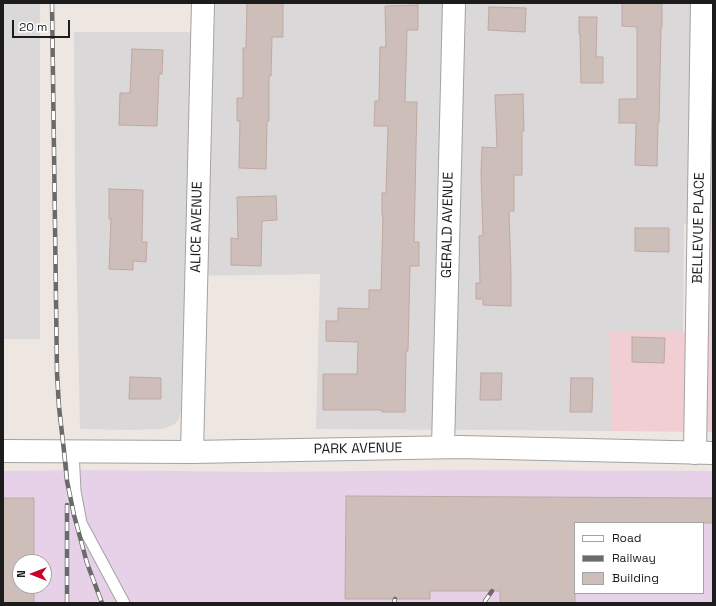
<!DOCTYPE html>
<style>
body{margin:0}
#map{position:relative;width:716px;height:606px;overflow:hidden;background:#eee6e0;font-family:"Space Grotesk",sans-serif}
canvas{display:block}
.frame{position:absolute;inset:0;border:4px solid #1c1c1c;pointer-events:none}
.legend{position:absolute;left:574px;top:522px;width:130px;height:72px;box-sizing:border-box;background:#fff;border:1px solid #a4a4a4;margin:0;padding:5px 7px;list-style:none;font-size:12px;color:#1c1c1c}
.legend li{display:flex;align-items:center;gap:8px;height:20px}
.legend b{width:20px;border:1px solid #a4a4a4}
.north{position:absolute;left:12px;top:554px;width:40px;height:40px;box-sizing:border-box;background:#fff;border:1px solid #a4a4a4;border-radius:50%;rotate:270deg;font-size:11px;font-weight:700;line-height:16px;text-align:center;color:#1c1c1c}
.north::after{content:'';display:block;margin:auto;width:14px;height:18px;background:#c7002c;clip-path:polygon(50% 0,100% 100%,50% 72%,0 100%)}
.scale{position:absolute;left:12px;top:20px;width:58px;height:18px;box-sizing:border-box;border:2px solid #1c1c1c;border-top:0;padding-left:5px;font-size:12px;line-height:14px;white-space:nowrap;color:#1c1c1c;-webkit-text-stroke:3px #fff;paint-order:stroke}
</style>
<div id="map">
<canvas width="716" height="606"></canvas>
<div class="frame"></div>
<ul class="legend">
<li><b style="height:5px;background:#fff"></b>Road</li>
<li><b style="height:5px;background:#6a6a6a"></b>Railway</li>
<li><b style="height:11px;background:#cebeb9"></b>Building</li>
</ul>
<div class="north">N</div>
<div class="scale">20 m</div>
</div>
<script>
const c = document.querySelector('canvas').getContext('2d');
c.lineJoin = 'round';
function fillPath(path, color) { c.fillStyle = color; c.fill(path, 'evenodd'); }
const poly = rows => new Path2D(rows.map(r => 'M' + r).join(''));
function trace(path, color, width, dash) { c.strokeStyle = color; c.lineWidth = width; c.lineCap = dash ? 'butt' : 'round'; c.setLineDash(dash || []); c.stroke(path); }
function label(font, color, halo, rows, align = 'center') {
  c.font = font + ' "Space Grotesk",sans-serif'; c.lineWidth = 3; c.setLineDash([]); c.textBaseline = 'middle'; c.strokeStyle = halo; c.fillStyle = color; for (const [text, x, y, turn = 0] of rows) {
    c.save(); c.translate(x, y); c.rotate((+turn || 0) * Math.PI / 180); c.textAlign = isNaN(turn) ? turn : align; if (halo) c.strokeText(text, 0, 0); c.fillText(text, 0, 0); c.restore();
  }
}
fillPath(poly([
 [3,3,40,3,40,339,3,339],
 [215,3,713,3,713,224,684,224,683,332,610,332,611,431,488,430,316,429,320,274,185,276,181,409,179,419,175,424,163,429,130,430,80,429,75,182,74,32,214,32]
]), '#dad8d9');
fillPath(poly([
 [708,224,713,224,713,432,611,431,610,331,704,332]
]), '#f1cdd4');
fillPath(poly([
 [87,470,264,472,468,470,713,471,713,603,3,603,3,471],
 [575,523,703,523,703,593,575,593],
 [20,562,44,562,44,586,20,586]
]), '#e7d1e8');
const building = poly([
 [247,3,283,3,283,37,272,37,271,76,269,76,269,121,267,121,266,169,239,168,240,121,237,121,237,98,243,98,243,48,246,48,247,3],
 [622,3,662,3,662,27,661,27,659,123,658,123,657,166,635,165,636,123,619,123,619,99,637,99,637,27,622,26,622,3],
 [418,5,418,30,407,30,405,102,417,102,414,242,419,242,419,266,410,266,408,351,406,351,405,412,382,412,382,410,323,410,323,374,357,374,358,342,326,341,326,321,338,321,338,308,369,309,369,290,381,290,383,215,382,215,382,193,386,193,388,126,374,126,375,101,379,101,380,47,386,47,385,6,418,5],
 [489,7,526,8,525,32,488,30,489,7],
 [579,17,597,17,596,57,603,57,603,83,581,83,580,35,579,34,579,17],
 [132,49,163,50,162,74,159,74,157,126,119,125,120,93,130,93,132,49],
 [523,94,524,131,522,131,522,175,514,175,514,211,509,211,511,275,511,306,483,305,483,299,476,299,476,283,480,283,479,236,483,235,481,175,482,147,497,148,495,95,523,94],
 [109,189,143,190,142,242,147,242,146,262,133,261,133,270,109,269,111,219,109,219,109,189],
 [276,196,277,220,262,221,261,266,231,265,231,238,238,239,237,197,276,196],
 [635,228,669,228,669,252,635,251,635,228],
 [632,337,665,338,664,363,632,362,632,337],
 [481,373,502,373,501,400,480,400,481,373],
 [130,377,161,378,161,399,129,399,130,377],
 [571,378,593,378,592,412,570,412,571,378],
 [346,496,713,498,713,523,575,523,575,603,500,603,500,591,430,591,430,599,345,599,346,496],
 [3,498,34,498,34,562,20,562,20,586,34,586,34,603,3,603,3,498]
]);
fillPath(building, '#cebeb9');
trace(building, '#c0a8a2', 1);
const service = poly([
 [73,451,75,491,81,523,124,603]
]);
const minor = poly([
 [443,447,454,3],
 [192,452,203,3],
 [695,453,702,3]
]);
const tertiary = poly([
 [3,451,192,452,460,447,713,453]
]);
trace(service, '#a3a3a3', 13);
trace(minor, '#a3a3a3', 24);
trace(tertiary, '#a3a3a3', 24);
trace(service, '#fff', 11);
trace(minor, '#fff', 22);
trace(tertiary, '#fff', 22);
const rail = poly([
 [52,3,57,373,59,407,64,451,67,481,74,515,87,563,102,603],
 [67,603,67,505],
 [394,603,395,599],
 [485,603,485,601,492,591]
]);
trace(rail, '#6a6a6a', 4.5);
trace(rail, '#fff', 3, [9]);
label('14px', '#1c1c1c', '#fff', [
 ["GERALD AVENUE",448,225,-89],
 ["ALICE AVENUE",197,227,-89],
 ["BELLEVUE PLACE",699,228,-89],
 ["PARK AVENUE",358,449,-1]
]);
</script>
